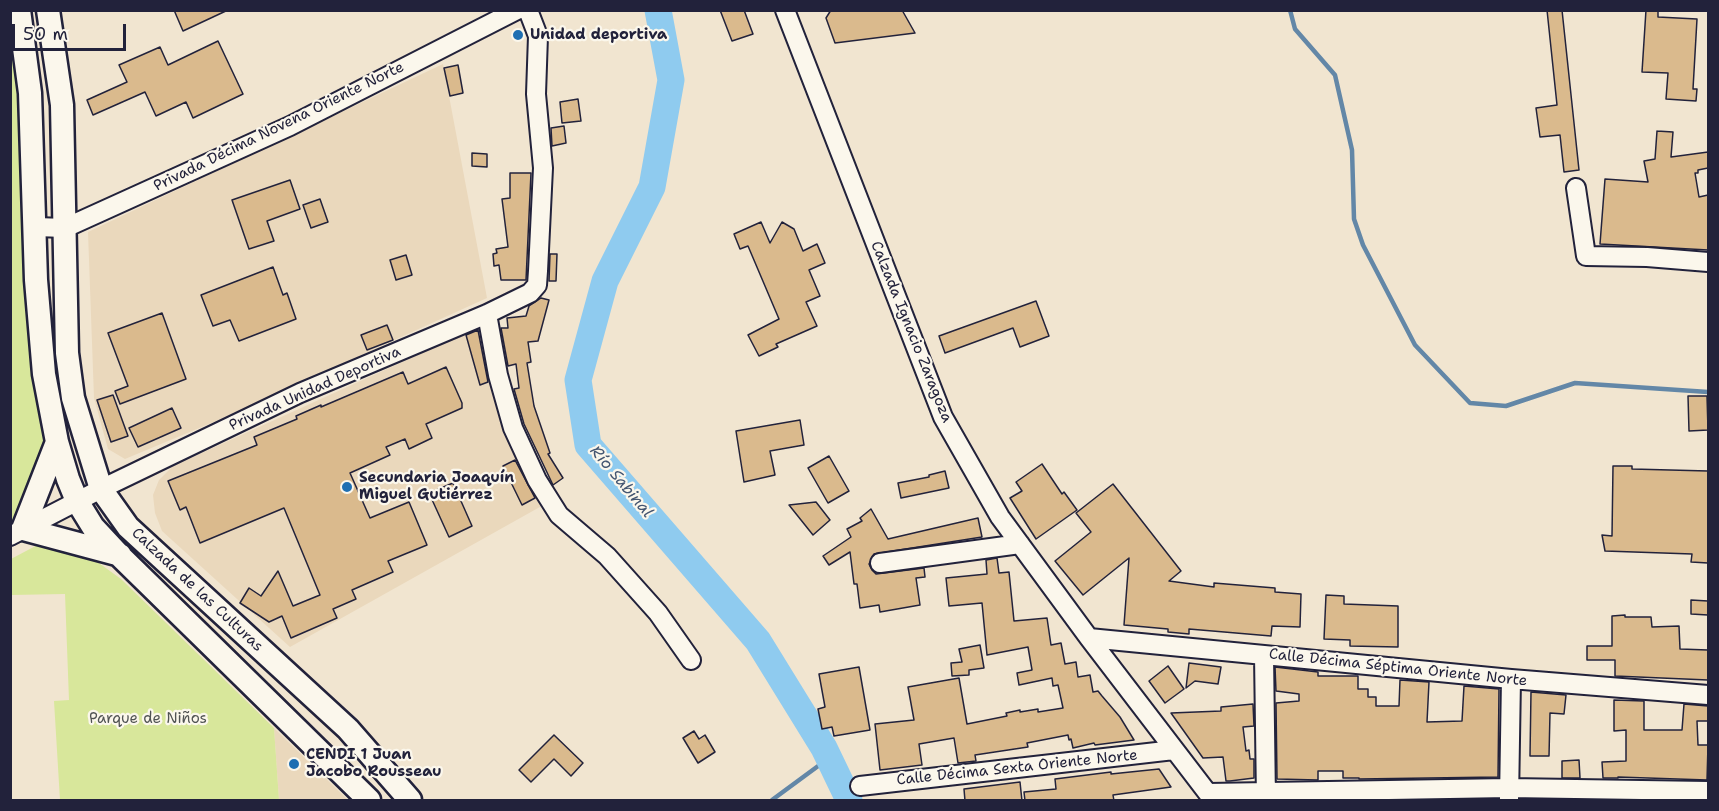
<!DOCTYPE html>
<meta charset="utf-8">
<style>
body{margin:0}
#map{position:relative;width:1719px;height:811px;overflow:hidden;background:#f1e5d0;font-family:"Shantell Sans",sans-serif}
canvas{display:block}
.frame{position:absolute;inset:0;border:12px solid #22223b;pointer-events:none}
.scale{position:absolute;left:12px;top:24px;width:114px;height:27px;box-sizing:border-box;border:3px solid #22223b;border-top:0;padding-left:8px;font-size:18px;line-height:21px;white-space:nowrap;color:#22223b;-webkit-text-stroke:4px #fbf7ec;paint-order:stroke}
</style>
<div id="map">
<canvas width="1719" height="811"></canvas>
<div class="frame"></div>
<div class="scale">50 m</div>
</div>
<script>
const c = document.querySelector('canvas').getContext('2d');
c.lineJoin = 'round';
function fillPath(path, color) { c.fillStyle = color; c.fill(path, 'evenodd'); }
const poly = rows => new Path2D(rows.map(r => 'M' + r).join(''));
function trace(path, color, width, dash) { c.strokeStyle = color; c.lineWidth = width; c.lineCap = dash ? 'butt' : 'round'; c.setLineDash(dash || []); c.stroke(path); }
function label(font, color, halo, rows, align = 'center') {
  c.font = font + ' "Shantell Sans",sans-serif'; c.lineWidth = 4.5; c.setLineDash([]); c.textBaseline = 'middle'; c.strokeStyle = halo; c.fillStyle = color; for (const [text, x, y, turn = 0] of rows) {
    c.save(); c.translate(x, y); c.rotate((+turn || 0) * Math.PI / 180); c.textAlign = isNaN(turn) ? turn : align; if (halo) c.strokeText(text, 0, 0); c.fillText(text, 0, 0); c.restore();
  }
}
fillPath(poly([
 [443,64,487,298,216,421,125,459,108,449,94,398,88,232],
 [484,325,547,503,290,647,162,531,155,513,153,495,159,480,173,466],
 [274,728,348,800,279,800]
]), '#ead8bc');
fillPath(poly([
 [12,10,47,447,14,524,11,526,10,11],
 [43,542,74,545,121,579,274,728,279,800,60,800,54,701,69,700,65,594,11,595,11,559]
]), '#d8e79b');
trace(poly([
 [1290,10,1295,29,1335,75,1352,150,1354,219,1363,245,1415,345,1470,403,1506,406,1575,383,1708,392],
 [772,800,829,758]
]), '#6387a7', 4.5);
trace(poly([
 [658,10,671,80,652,187,605,281,578,380,588,445,758,641,824,748,849,800]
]), '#8fcbef', 27);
const building = poly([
 [174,10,228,10,183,31,174,10],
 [720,10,744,10,753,34,732,41,720,10],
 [831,10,902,10,915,33,835,43,826,18,831,10],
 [1547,10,1562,10,1579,170,1564,172,1560,135,1540,137,1536,108,1557,105,1547,10],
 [1646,10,1658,10,1658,17,1697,19,1693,89,1697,89,1696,101,1666,99,1668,73,1642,72,1646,10],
 [218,41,243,94,193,118,186,102,156,116,145,92,93,115,87,100,127,82,119,65,160,47,168,65,218,41],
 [458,65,463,93,450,96,444,68,458,65],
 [578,99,581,121,562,123,560,102,578,99],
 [564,126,566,143,552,146,551,128,564,126],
 [1657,131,1673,132,1671,157,1708,152,1708,168,1698,170,1698,173,1695,173,1699,197,1708,195,1708,250,1600,244,1605,179,1648,182,1644,161,1655,159,1657,131],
 [472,153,487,154,487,167,472,166,472,153],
 [510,173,531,173,526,280,501,280,499,265,494,266,493,254,497,253,496,249,508,247,502,199,510,198,510,173],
 [290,180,300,209,267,221,274,241,249,249,232,200,290,180],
 [320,199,328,222,311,228,303,205,320,199],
 [761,222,770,243,782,222,794,229,803,251,817,244,825,263,809,270,820,296,806,302,817,326,776,344,778,347,759,356,748,335,779,319,748,246,740,249,734,234,761,222],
 [550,254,557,254,556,281,549,281,550,254],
 [406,255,412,275,396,280,390,260,406,255],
 [273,267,283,295,287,293,296,319,239,341,230,320,213,326,201,295,273,267],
 [541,298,549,300,538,341,528,342,531,362,527,363,534,406,550,453,548,454,563,478,553,485,524,424,514,389,519,388,516,364,508,366,501,328,508,328,507,318,526,316,529,306,541,298],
 [1036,301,1049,336,1020,347,1013,328,945,353,939,336,1036,301],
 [162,313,186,379,120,404,115,391,128,386,108,333,162,313],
 [387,325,393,340,367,350,361,335,387,325],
 [478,330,488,382,480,385,466,335,478,330],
 [446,367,462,403,462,408,426,424,432,438,409,449,405,439,386,447,390,455,350,473,370,518,409,502,427,545,388,561,393,572,352,590,356,599,333,609,337,618,291,638,282,616,269,622,240,603,249,588,261,596,278,571,293,606,320,595,284,508,200,543,186,507,180,510,168,481,257,445,254,437,297,419,296,416,321,405,321,407,403,372,408,384,446,367],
 [113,395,128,436,111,442,97,400,113,395],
 [1688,396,1707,396,1708,430,1689,431,1688,396],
 [172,408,181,428,138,447,129,428,172,408],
 [800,420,804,445,770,451,775,475,744,482,736,431,800,420],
 [829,456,849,491,828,503,808,468,829,456],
 [515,460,535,498,522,505,503,466,515,460],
 [1042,464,1062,494,1064,492,1077,510,1036,539,1010,498,1022,491,1016,482,1042,464],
 [1613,466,1632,466,1632,469,1708,471,1708,563,1691,562,1692,554,1605,551,1602,535,1612,536,1613,466],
 [945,471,949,488,901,498,898,483,929,477,929,475,945,471],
 [453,483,472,526,449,537,429,493,453,483],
 [1113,484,1181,571,1169,581,1214,587,1214,583,1275,588,1275,592,1301,594,1300,627,1272,626,1271,636,1189,629,1189,634,1168,632,1168,629,1124,625,1129,558,1083,595,1055,561,1091,532,1076,513,1113,484],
 [816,502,830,520,813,535,789,505,816,502],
 [871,509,888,539,978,518,982,537,874,554,869,564,872,570,876,574,924,568,925,577,916,578,920,605,880,612,879,605,860,608,857,584,854,584,850,552,829,565,823,556,851,537,847,529,862,521,860,518,871,509],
 [997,558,999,573,1009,572,1014,621,1047,618,1051,645,1061,643,1065,664,1076,662,1078,677,1090,675,1093,692,1098,691,1102,696,1120,717,1134,740,1095,745,1094,743,1073,748,1071,739,1069,740,1068,735,1027,743,1028,747,975,755,976,761,958,763,954,738,919,744,922,765,880,770,875,724,914,720,908,687,959,678,967,724,1007,716,1006,713,1020,710,1020,712,1038,709,1038,712,1063,708,1058,685,1053,686,1052,678,1019,685,1017,673,1032,670,1028,647,987,655,982,603,949,606,946,578,987,574,986,560,997,558],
 [1326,595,1344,596,1344,604,1398,606,1398,647,1350,646,1350,640,1324,639,1326,595],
 [1691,600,1708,601,1708,615,1691,614,1691,600],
 [1625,615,1625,617,1651,617,1652,627,1679,626,1680,649,1708,650,1708,680,1615,676,1615,660,1587,660,1587,646,1612,646,1612,616,1625,615],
 [980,645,984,668,969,670,969,675,952,676,951,663,962,662,959,649,980,645],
 [1189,663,1221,667,1218,684,1195,681,1186,688,1189,663],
 [1168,666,1184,689,1165,703,1149,681,1168,666],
 [859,667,870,730,834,736,832,727,822,729,818,709,825,707,819,674,859,667],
 [1275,667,1318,672,1318,676,1358,676,1358,689,1368,689,1368,697,1376,697,1376,706,1399,706,1400,680,1429,682,1427,722,1462,721,1464,686,1499,689,1498,777,1359,779,1359,778,1343,778,1343,771,1318,771,1318,780,1277,779,1276,703,1299,701,1299,694,1276,691,1275,667],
 [1531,692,1566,695,1564,714,1550,713,1549,756,1530,756,1531,692],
 [1614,700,1644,701,1644,730,1682,730,1684,704,1708,706,1708,721,1697,721,1698,745,1708,745,1707,780,1618,777,1618,778,1603,778,1602,762,1626,761,1626,730,1614,731,1614,700],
 [1253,704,1254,726,1243,727,1246,751,1249,750,1250,759,1254,759,1254,778,1230,781,1226,781,1223,757,1203,758,1171,713,1221,711,1221,707,1253,704],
 [694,731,699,739,705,735,715,752,698,763,683,738,694,731],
 [554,735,583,763,571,776,554,759,531,782,519,770,554,735],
 [1579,760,1580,778,1562,778,1562,761,1579,760],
 [1159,769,1171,787,1113,795,1114,801,1025,801,1024,792,1056,789,1055,779,1111,772,1111,774,1159,769],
 [1020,782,1022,801,965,801,964,789,1020,782]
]);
fillPath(building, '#daba8d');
trace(building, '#22223b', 1.5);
const minor = poly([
 [785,10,943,417,1000,517,1089,638,1213,800],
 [1576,188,1586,256,1647,257,1708,262],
 [36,227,65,228,290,126,517,10],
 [487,314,498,375,513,428,537,480,559,515,607,556,658,613,691,660],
 [10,536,101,489,300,393,487,314,530,293,537,285,538,271,543,168,536,94,538,36,528,10],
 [880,563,1020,544],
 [1089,638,1511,679,1708,695],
 [1264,655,1266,800],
 [860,786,1174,750],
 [1208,793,1509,788,1708,791],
 [1509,800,1511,679]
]);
const major = poly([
 [19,10,30,93,36,280,44,374,57,442,68,479,77,501,93,527,120,556,369,800],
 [48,10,62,105,67,353,73,398,101,489,128,527,348,729,410,800],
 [57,442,23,529,120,555]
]);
trace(minor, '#22223b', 22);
trace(major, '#22223b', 27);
trace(minor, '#fbf7ec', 18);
trace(major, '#fbf7ec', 22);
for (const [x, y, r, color] of [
 [518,35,6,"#1f6fb2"],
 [347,487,6,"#1f6fb2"],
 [294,764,6,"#1f6fb2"]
]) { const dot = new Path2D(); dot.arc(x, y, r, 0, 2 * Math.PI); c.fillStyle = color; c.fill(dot); trace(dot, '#fbf7ec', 2); }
label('bold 15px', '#22223b', '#fbf7ec', [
 ["Unidad deportiva",530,35],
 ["Secundaria Joaquín",359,478],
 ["Miguel Gutiérrez",359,495],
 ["CENDI 1 Juan",306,755],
 ["Jacobo Rousseau",306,772]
], 'left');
label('15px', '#22223b', '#fbf7ec', [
 ["Privada Décima Novena Oriente Norte",279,127,-26],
 ["Calzada Ignacio Zaragoza",911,332,68],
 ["Privada Unidad Deportiva",315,389,-24],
 ["Calzada de las Culturas",197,590,43],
 ["Calle Décima Séptima Oriente Norte",1398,668,6],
 ["Calle Décima Sexta Oriente Norte",1017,768,-6]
]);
label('15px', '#505353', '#fbf7ec', [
 ["Parque de Niños",148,719]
]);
label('italic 16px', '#435571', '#fbf7ec', [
 ["Río Sabinal",621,482,50]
]);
</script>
